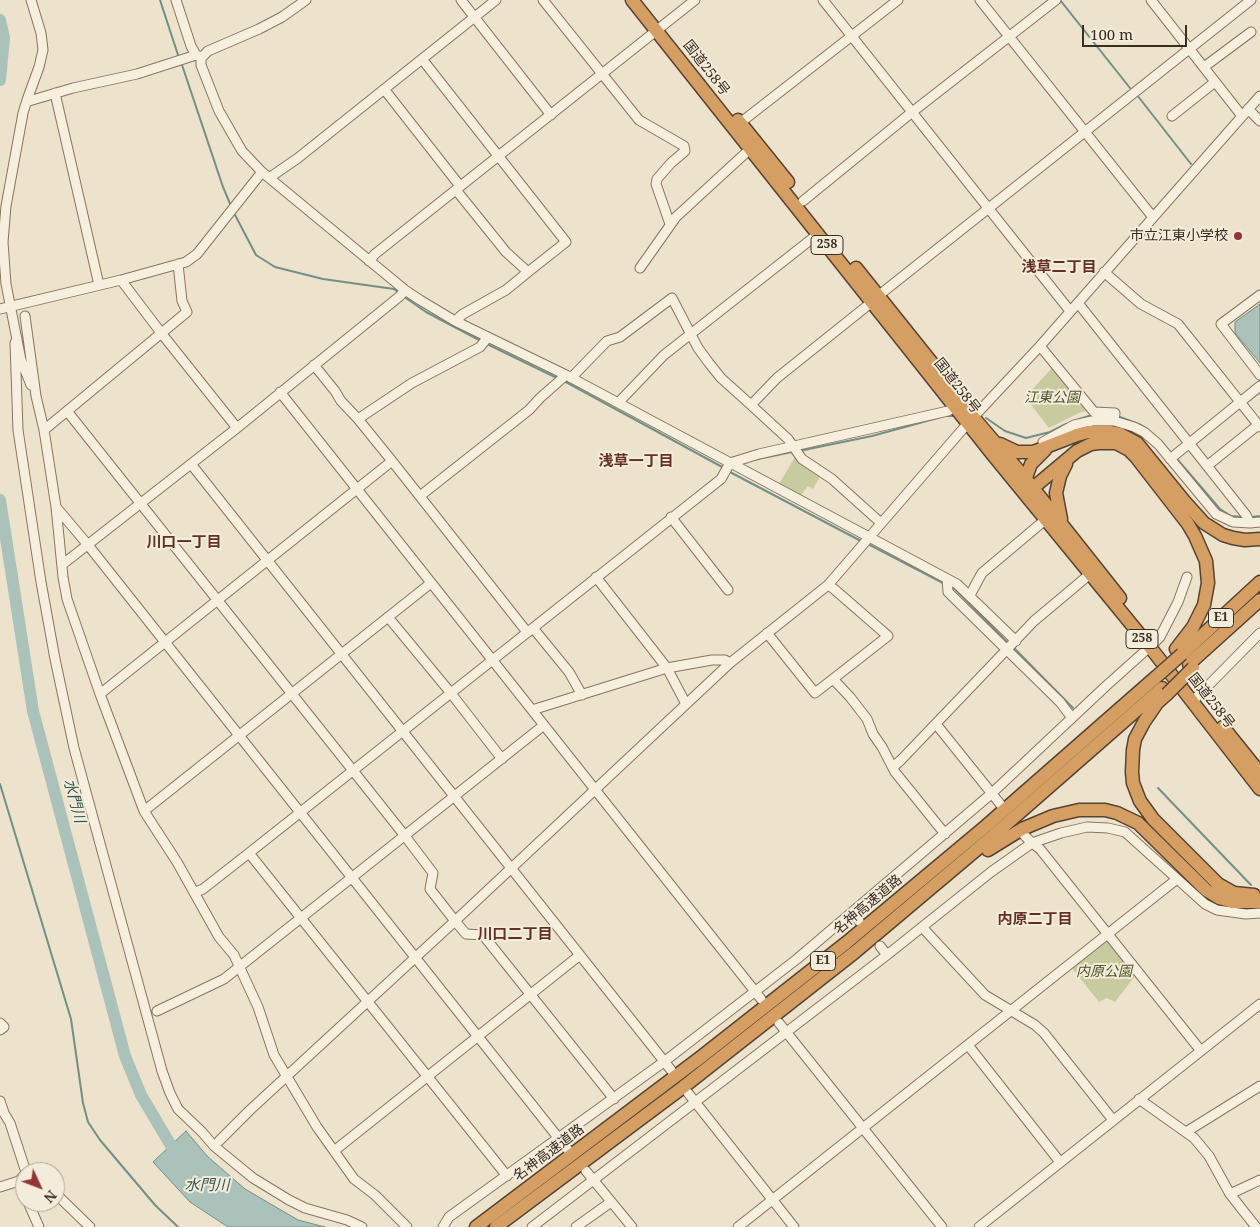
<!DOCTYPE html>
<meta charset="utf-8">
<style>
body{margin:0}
#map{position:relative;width:1260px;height:1227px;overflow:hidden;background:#ede2cb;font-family:"Noto Serif",serif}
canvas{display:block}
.north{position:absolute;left:15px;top:1162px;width:50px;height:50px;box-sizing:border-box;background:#f4ecda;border:1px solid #aaa090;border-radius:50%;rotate:133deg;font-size:14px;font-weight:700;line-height:20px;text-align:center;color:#3a2d22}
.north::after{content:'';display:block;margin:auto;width:18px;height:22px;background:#943437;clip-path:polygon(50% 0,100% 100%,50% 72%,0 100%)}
.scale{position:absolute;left:1082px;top:25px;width:105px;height:22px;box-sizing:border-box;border:2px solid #3a2d22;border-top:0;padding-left:6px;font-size:15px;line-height:18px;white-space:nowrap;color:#3a2d22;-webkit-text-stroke:4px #f4ecda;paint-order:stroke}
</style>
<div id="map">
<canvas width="1260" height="1227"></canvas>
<div class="north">N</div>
<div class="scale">100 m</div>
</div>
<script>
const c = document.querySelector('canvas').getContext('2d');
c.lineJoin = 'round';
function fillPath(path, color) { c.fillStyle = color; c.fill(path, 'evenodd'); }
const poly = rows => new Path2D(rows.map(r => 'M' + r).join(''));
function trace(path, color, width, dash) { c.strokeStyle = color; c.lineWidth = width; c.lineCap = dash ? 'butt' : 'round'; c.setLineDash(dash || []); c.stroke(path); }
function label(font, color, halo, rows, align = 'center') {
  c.font = font + ' "Noto Serif","Noto Sans JP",serif'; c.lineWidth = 4; c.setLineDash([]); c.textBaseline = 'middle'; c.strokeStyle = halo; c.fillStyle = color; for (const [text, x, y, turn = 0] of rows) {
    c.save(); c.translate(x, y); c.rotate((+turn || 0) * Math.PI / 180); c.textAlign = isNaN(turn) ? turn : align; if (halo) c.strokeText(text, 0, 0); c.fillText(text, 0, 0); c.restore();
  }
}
fillPath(poly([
 [1053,367,1089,411,1081,412,1049,428,1025,397],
 [795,457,821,475,813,489,808,486,801,495,779,484],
 [1108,940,1135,976,1115,1002,1107,998,1099,1002,1072,968]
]), '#c7cb9f');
const water = poly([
 [1260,304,1260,363,1235,333,1235,322,1260,304],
 [186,1131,208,1157,245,1189,298,1220,325,1227,228,1227,190,1202,153,1162,186,1131]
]);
fillPath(water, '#abc2ba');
trace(water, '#729087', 1);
trace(poly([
 [160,0,179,58],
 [1060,0,1130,88],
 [181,62,223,187,231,206],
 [1137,95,1191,164],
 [234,213,256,255,275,267,323,279,394,289,399,293],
 [403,296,426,312,481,341],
 [487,344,557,378],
 [564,381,724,468],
 [1248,401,1260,392],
 [1120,417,1141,425,1155,436],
 [986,418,1005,431,1026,438,1050,432,1066,424],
 [1073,421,1092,415],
 [799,451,872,436,945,416,953,416],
 [1177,459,1220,509,1231,516,1244,517],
 [753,460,792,452],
 [728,471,861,541],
 [1252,517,1260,516],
 [868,544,943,583],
 [950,587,955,589,1009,644],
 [1013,647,1073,708],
 [0,784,71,1019,83,1103,88,1122,100,1140,155,1205,178,1227],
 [1158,788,1251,885]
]), '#729087', 2);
trace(poly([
 [0,20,4,38,0,80],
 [0,500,33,711,125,1056,141,1095,173,1149,181,1157]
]), '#abc2ba', 12);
const minor = poly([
 [176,0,191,46,196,55,201,57],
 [306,0,282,17,259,29,208,51,201,58,201,65,219,111,242,151,262,172,405,290,420,300,455,321,566,375,957,584,1016,641],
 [461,0,551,115],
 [543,0,639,120,684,146,685,151,671,163,657,179,656,184,670,224],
 [823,0,1070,311],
 [980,0,1152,216],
 [1151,0,1242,116],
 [422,59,566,242,528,272],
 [1204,67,1251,32],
 [384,89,460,186],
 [55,93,99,285],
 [27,100,29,101,73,88,137,74,196,55],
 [1248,109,1260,121],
 [1172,116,1215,82],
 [740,123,898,0],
 [269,178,298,158,496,0],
 [803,201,911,113,1056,0],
 [369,261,375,254,695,0],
 [640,268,676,217,750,149],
 [1104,272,1141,304,1178,324,1260,427],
 [121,280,162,334,237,428],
 [1260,295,1221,324,1260,375],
 [878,296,1251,0],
 [872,302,777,378,751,405,788,439,802,459,832,479,881,523],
 [1078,303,1246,515,1250,523],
 [0,309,121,280,186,262,197,254,262,172],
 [25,316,36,396,44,430,56,507,63,577,67,599,100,694,144,811,177,862,219,937,234,955,258,1007,274,1055,317,1127,354,1179,375,1195,407,1227],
 [455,321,463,314,506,290,528,272,506,252,456,190],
 [17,339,15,343,18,430,41,582,55,659,74,748,162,1071,170,1093,178,1109,202,1132,214,1146,253,1178,289,1200,305,1208,347,1220,362,1227],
 [1040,346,1094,412,1115,413,1114,421],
 [314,365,335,391,341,401,358,419,392,461,527,632],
 [571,378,607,341,620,337,672,298,698,348,709,363,721,378,751,405],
 [31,385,21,360,6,284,3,242,6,206,23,113,27,100,39,67,43,50,41,33,31,0],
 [280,392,761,999],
 [618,403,664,355,818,234],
 [67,411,405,836,433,873,430,889,455,921,466,934,483,935,614,1099],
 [358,419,412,383,480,347,488,337],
 [44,430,187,312,182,301,178,264],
 [1043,442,1074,425,1092,421,1114,421,1134,427,1144,432,1158,444,1216,514,1233,522,1250,523,1260,522],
 [1170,459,1260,386],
 [191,464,671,1070],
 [1207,466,1258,425],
 [420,496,529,410,540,398,566,375],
 [56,507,88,545,568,1150],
 [671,517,728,590],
 [63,564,237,428,400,296,405,290],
 [596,577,667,668,686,704],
 [947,579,948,592,1060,702,1072,718],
 [828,585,834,589,888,636,833,679],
 [970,595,982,573,1045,520],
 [388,617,450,692,502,759],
 [533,628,569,672,582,695],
 [767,633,815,693,833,679,850,697,867,719,873,734,882,747,895,772,945,834],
 [100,694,392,461],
 [1192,702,1260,633],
 [532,710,667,668,712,660,725,660,730,663],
 [936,724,1001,805],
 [893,767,901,760,1034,621,1090,574],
 [144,811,431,583],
 [1024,835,1032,843,1040,849,1201,1051],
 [249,853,507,1176],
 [196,892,203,889,249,853,721,479,730,463,759,454,948,411,955,407],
 [852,912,859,921],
 [922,927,985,995,1035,1025,1044,1033,1113,1120],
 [880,946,887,955],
 [157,1011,224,979,544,725],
 [0,1023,4,1027,0,1030],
 [779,1023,942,1227],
 [968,1045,1060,1162],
 [688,1093,794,1227],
 [1139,1099,1194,1138,1209,1156,1230,1194,1256,1227],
 [0,1101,4,1113,10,1123,26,1172],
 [1186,1132,1260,1086],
 [219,1141,250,1110,455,921,730,663,828,585,968,423,1040,346,1260,96],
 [334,1151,580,955],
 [586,1171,632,1227],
 [19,1181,25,1195],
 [0,1187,19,1181,25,1174],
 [55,1193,90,1227],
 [1230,1194,1260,1180],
 [28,1202,39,1227],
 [443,1227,449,1217,665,1061,797,959,991,794,1106,686,1154,643,1160,637,1178,602,1187,577],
 [532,1227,887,955,991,872,1032,843,1061,833,1087,827,1108,828,1125,832,1205,904,1217,910,1246,914,1260,913],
 [576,1227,611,1202],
 [738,1227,1177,879],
 [979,1227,1260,1004]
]);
const highway = poly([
 [632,0,993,455,1150,647,1260,789],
 [738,120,788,182],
 [856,268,952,388,974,418,1025,478,1120,598],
 [1000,444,1017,452,1033,452,1077,435,1088,432,1110,432,1120,434,1137,443,1185,502,1204,523,1223,535,1233,538,1245,540,1260,539],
 [1024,483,1031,464,1045,450],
 [1026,489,1033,488,1077,451,1091,444,1099,443,1116,443,1129,450,1136,457,1188,524,1195,536,1206,561,1208,583,1204,605,1193,627,1176,649],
 [1061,519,1056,493,1060,476,1066,464],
 [1182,654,1260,582],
 [1189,664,1260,600],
 [1167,694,1157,703,1144,722,1135,739,1133,750,1132,772,1133,783,1140,801,1153,819,1218,884,1234,893,1254,895],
 [1223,727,1260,773],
 [988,850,1022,829,1053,816,1079,810,1105,810,1117,813,1138,823,1206,890,1219,898,1233,902,1260,902],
 [476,1227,701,1057,846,943,986,826,1156,677],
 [496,1227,682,1088,855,952,994,835,1162,688]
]);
trace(minor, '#897460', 11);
trace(highway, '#574333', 15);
trace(minor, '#f7efde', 9);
trace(highway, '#d59f63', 12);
const highwayBridge = poly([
 [1156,677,1182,654],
 [1167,694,1193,668]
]);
trace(highwayBridge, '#574333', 15, []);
trace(highwayBridge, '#d59f63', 12);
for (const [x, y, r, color] of [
 [1238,236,5,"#943437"]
]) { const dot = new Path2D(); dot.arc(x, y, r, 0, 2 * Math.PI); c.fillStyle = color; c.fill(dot); trace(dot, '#f4ecda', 2); }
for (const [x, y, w] of [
 [827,245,32],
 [1221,618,25],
 [1142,639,32],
 [823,961,25]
]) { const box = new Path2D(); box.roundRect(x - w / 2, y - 9.5, w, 19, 4); c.fillStyle = '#f4ecda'; c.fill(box); trace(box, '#3a2d22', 1); }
label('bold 12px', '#3a2d22', null, [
 ["258",827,245],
 ["E1",1221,618],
 ["258",1142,639],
 ["E1",823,961]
]);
label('14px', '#3a2d22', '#f4ecda', [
 ["国道258号",706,68,52],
 ["国道258号",957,386,52],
 ["国道258号",1211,701,52],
 ["名神高速道路",868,905,-40],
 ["名神高速道路",549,1153,-37]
]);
label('14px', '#3a2d22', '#f4ecda', [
 ["市立江東小学校",1228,236]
], 'right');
label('italic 14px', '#4c552a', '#f4ecda', [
 ["江東公園",1052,398],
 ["内原公園",1104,972]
]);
label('bold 15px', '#643024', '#f4ecda', [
 ["浅草二丁目",1059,268],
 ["浅草一丁目",636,462],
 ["川口一丁目",184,543],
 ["内原二丁目",1035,920],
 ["川口二丁目",515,935]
]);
label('italic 15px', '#335955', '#f4ecda', [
 ["水門川",74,801,75],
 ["水門川",207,1186]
]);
</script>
